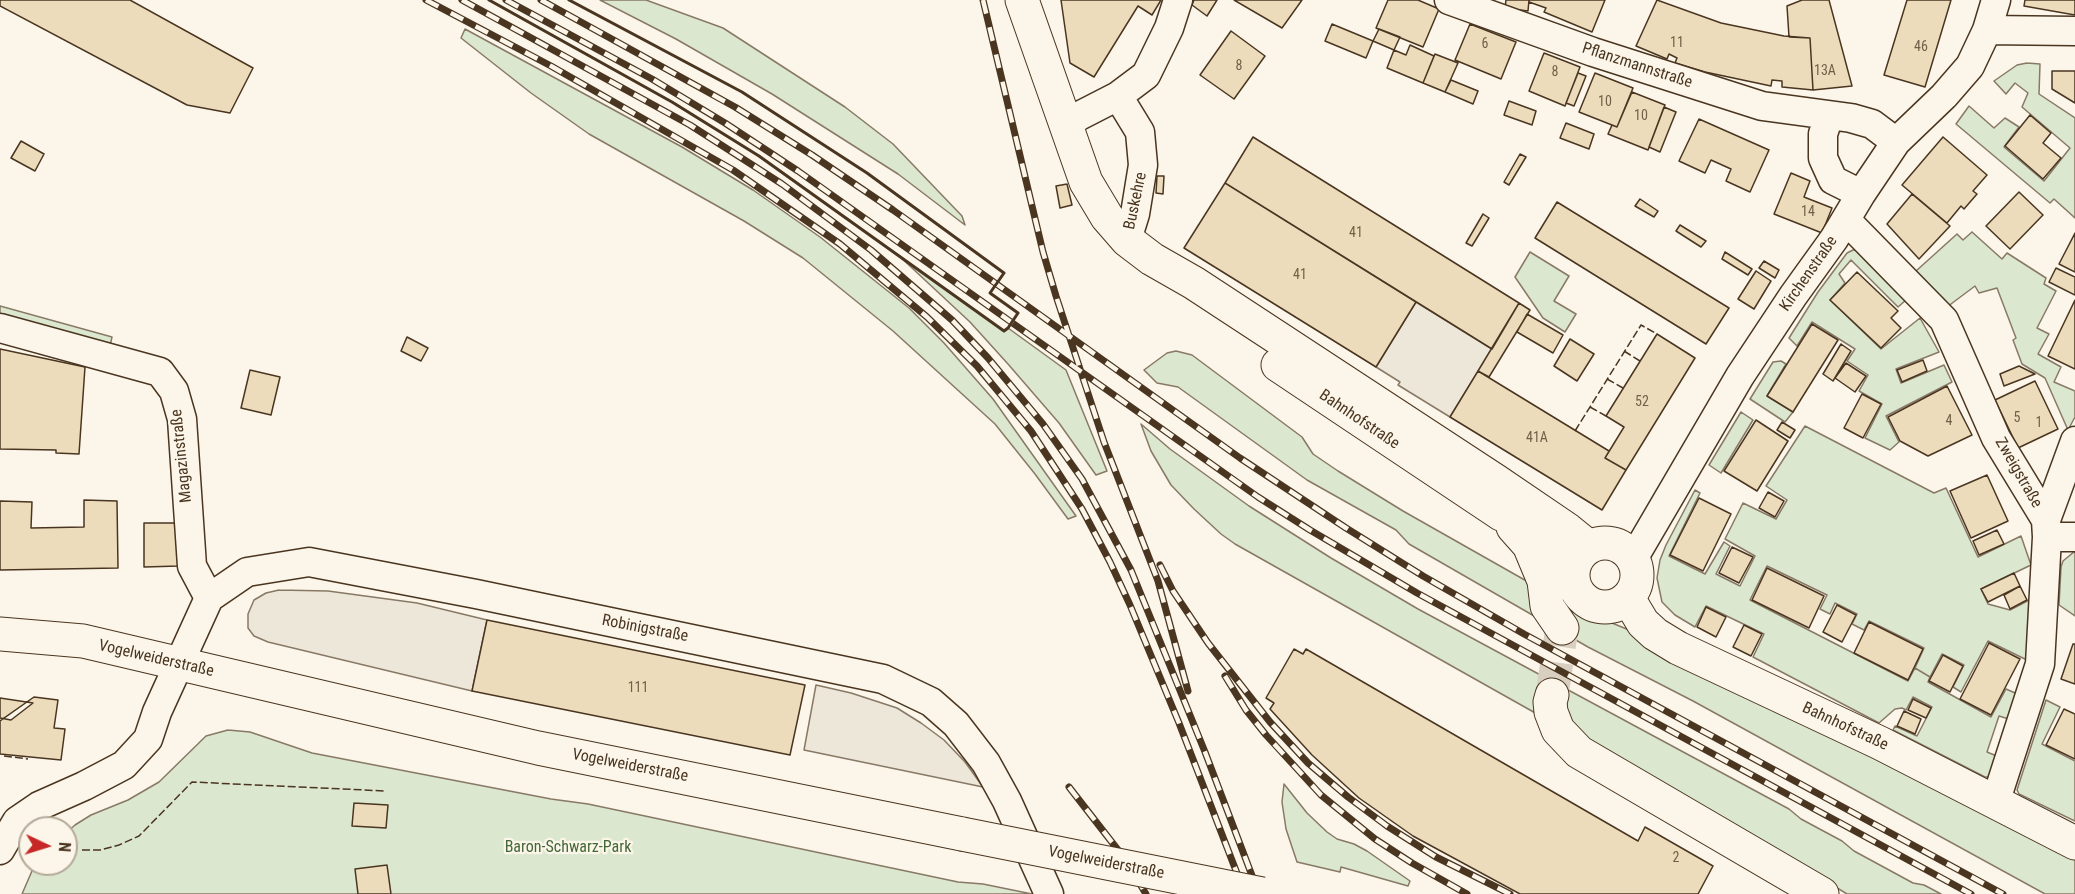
<!DOCTYPE html>
<meta charset="utf-8">
<style>
body{margin:0}
#map{position:relative;width:2075px;height:894px;overflow:hidden;background:#fbf6e9;font-family:"Roboto Condensed",sans-serif}
canvas{display:block}
.north{position:absolute;left:18px;top:816px;width:60px;height:60px;box-sizing:border-box;background:#fbf6e9;border:2px solid #b4a999;border-radius:50%;rotate:94deg;font-size:16px;font-weight:700;line-height:24px;text-align:center;color:#4a3520}
.north::after{content:'';display:block;margin:auto;width:21px;height:27px;background:#c62828;clip-path:polygon(50% 0,100% 100%,50% 72%,0 100%)}
</style>
<div id="map">
<canvas width="2075" height="894"></canvas>
<div class="north">N</div>
</div>
<script>
const c = document.querySelector('canvas').getContext('2d');
c.lineJoin = 'round';
function fillPath(path, color) { c.fillStyle = color; c.fill(path, 'evenodd'); }
const poly = rows => new Path2D(rows.map(r => 'M' + r).join(''));
function trace(path, color, width, dash) { c.strokeStyle = color; c.lineWidth = width; c.lineCap = dash ? 'butt' : 'round'; c.setLineDash(dash || []); c.stroke(path); }
function label(font, color, halo, rows, align = 'center') {
  c.font = font + ' "Roboto Condensed",sans-serif'; c.lineWidth = 4.5; c.setLineDash([]); c.textBaseline = 'middle'; c.strokeStyle = halo; c.fillStyle = color; for (const [text, x, y, turn = 0] of rows) {
    c.save(); c.translate(x, y); c.rotate((+turn || 0) * Math.PI / 180); c.textAlign = isNaN(turn) ? turn : align; if (halo) c.strokeText(text, 0, 0); c.fillText(text, 0, 0); c.restore();
  }
}
const green = poly([
 [600,0,646,0,723,28,845,107,893,144,962,216,965,225,898,174,772,94,676,39,600,0],
 [465,29,682,147,753,190,820,237,909,308,944,343,993,399,1076,516,1068,519,1035,474,995,424,893,331,803,258,744,221,589,134,531,93,461,38,465,29],
 [2027,63,2040,64,2039,94,2075,118,2075,218,2054,199,2050,203,1956,124,1969,106,1994,128,2005,118,2019,127,2004,147,2044,181,2070,148,2022,107,2028,93,2015,83,2006,94,1994,81,2017,65,2027,63],
 [1972,232,2002,259,2007,253,2046,278,2044,284,2056,291,2037,328,2049,334,2038,354,2061,367,2054,382,2075,391,2075,417,2068,430,2045,378,2022,364,2013,340,2016,338,1997,288,1979,293,1975,286,1947,307,1916,271,1957,234,1963,240,1972,232],
 [1853,250,1856,250,1906,300,1898,307,1851,260,1839,274,1845,283,1830,300,1881,349,1920,318,1939,352,1896,369,1901,383,1944,365,1952,382,1886,416,1899,442,1890,450,1865,438,1882,404,1859,391,1868,375,1847,361,1855,349,1812,322,1797,346,1789,338,1818,292,1847,253,1853,250],
 [1530,252,1569,276,1554,301,1576,314,1565,332,1543,318,1515,277,1530,252],
 [897,254,1004,331,1008,328,1066,370,1107,471,1096,475,1059,423,1008,364,970,322,897,254],
 [0,306,112,337,110,346,0,317,0,306],
 [1176,351,1192,355,1302,437,1313,454,1338,471,1403,511,1523,579,1595,616,1629,630,2075,858,2075,894,2045,894,1693,701,1588,647,1409,544,1396,530,1307,480,1178,387,1157,383,1144,370,1167,353,1176,351],
 [1781,361,1786,364,1767,396,1793,412,1785,422,1750,399,1773,362,1781,361],
 [1741,412,1753,420,1721,473,1709,465,1741,412],
 [1141,424,1170,449,1249,506,1331,558,1418,609,1789,809,1801,819,1842,841,1854,851,1913,883,1924,885,1941,894,1847,894,1729,822,1235,544,1221,534,1194,509,1171,485,1151,451,1141,424],
 [1805,426,1934,493,1946,488,1978,557,2021,536,2031,565,1981,589,1988,604,2010,610,2037,596,2031,662,1988,641,1961,692,1953,687,1964,665,1942,654,1930,677,1915,668,1924,648,1869,621,1864,630,1852,624,1857,614,1835,603,1830,614,1820,609,1827,595,1767,566,1750,600,1908,681,1915,668,1930,677,1928,682,1991,717,2006,689,2022,696,2015,721,1999,716,1987,752,1999,757,1989,777,1985,777,1893,730,1895,726,1917,736,1932,707,1913,697,1906,710,1902,708,1895,709,1879,723,1753,657,1764,634,1706,606,1695,627,1675,615,1662,602,1657,578,1660,560,1666,545,1695,490,1700,493,1669,556,1705,574,1724,542,1730,546,1716,574,1740,586,1755,556,1725,539,1743,503,1776,519,1787,500,1766,486,1805,426],
 [2075,551,2075,616,2059,605,2061,567,2063,561,2075,551],
 [2046,700,2060,707,2042,744,2075,761,2075,821,2019,794,2017,790,2046,700],
 [228,730,250,732,312,753,551,799,588,804,958,882,983,884,1032,894,22,894,35,864,66,864,66,833,75,825,91,815,128,800,159,782,206,736,228,730],
 [1284,784,1307,813,1327,832,1337,839,1354,844,1367,851,1410,881,1408,886,1341,867,1340,872,1297,862,1286,829,1282,802,1284,784]
]);
fillPath(green, '#dce7d0');
trace(green, '#887966', 1.5);
const parking = poly([
 [1416,302,1492,349,1450,417,1398,385,1400,382,1376,367,1416,302],
 [279,590,328,591,417,603,487,620,472,691,268,642,254,636,248,628,248,614,254,600,266,593,279,590],
 [816,685,851,693,897,708,921,723,944,740,965,762,983,787,804,750,816,685]
]);
fillPath(parking, '#ede7d9');
trace(parking, '#887966', 1.5);
const building = poly([
 [0,0,130,0,253,68,230,113,187,105,0,6,0,0],
 [1061,0,1161,0,1152,15,1138,6,1094,77,1070,63,1061,0],
 [1194,0,1217,0,1207,16,1192,5,1194,0],
 [1234,0,1302,0,1282,28,1234,0],
 [1388,0,1418,0,1439,9,1423,47,1376,28,1388,0],
 [1506,0,1529,0,1528,11,1505,8,1506,0],
 [1529,0,1605,0,1592,32,1544,12,1546,8,1529,2,1529,0],
 [1657,0,1721,23,1784,36,1810,38,1813,90,1782,87,1782,81,1772,80,1771,86,1705,72,1675,63,1677,58,1669,54,1667,59,1636,46,1657,0],
 [1802,0,1829,0,1852,86,1813,90,1810,38,1789,37,1787,6,1802,0],
 [1907,0,1951,0,1925,87,1884,75,1907,0],
 [2025,0,2075,0,2075,15,2024,6,2025,0],
 [1332,24,1373,41,1366,58,1325,41,1332,24],
 [1470,24,1516,42,1501,79,1455,60,1470,24],
 [1379,29,1400,37,1394,50,1373,41,1379,29],
 [1231,31,1265,56,1234,99,1200,75,1231,31],
 [1410,45,1434,56,1423,83,1387,68,1394,50,1406,55,1410,45],
 [1544,53,1580,67,1565,106,1529,91,1544,53],
 [1435,54,1458,63,1445,92,1423,83,1435,54],
 [2052,71,2075,71,2075,103,2052,89,2052,71],
 [1578,73,1586,76,1574,106,1566,103,1578,73],
 [1595,73,1633,88,1617,127,1579,112,1595,73],
 [1451,80,1478,91,1473,104,1445,92,1451,80],
 [1632,92,1665,105,1648,150,1608,134,1612,125,1617,127,1632,92],
 [1509,101,1536,111,1532,125,1504,115,1509,101],
 [1664,107,1676,112,1660,152,1649,147,1664,107],
 [2030,115,2051,133,2043,143,2061,158,2043,179,2005,146,2030,115],
 [1699,119,1769,150,1750,192,1726,181,1731,169,1711,160,1705,173,1679,161,1699,119],
 [1566,123,1594,134,1589,149,1560,138,1566,123],
 [1253,137,1519,303,1492,349,1225,183,1253,137],
 [1943,137,1987,175,1973,191,1977,194,1964,209,1961,206,1947,223,1902,185,1943,137],
 [21,141,44,154,35,171,11,158,21,141],
 [1520,154,1526,157,1509,185,1504,182,1520,154],
 [1791,173,1810,181,1804,197,1832,208,1822,233,1774,214,1791,173],
 [1157,176,1164,176,1163,194,1156,193,1157,176],
 [1225,183,1416,302,1376,367,1184,248,1225,183],
 [1067,184,1072,205,1060,208,1056,186,1067,184],
 [2019,192,2043,215,2010,249,1986,226,2019,192],
 [1912,194,1950,226,1919,259,1887,224,1912,194],
 [1640,199,1658,211,1654,217,1635,206,1640,199],
 [1557,202,1729,308,1706,344,1535,238,1557,202],
 [1483,214,1489,218,1472,246,1466,243,1483,214],
 [1680,225,1706,241,1701,247,1676,231,1680,225],
 [2075,233,2075,272,2059,264,2075,233],
 [1725,252,1752,269,1748,275,1722,259,1725,252],
 [1764,261,1779,270,1775,278,1759,268,1764,261],
 [2056,268,2075,277,2075,295,2049,282,2056,268],
 [1756,271,1771,281,1754,309,1738,299,1756,271],
 [1857,272,1898,311,1891,318,1901,328,1881,348,1830,300,1857,272],
 [2075,300,2075,369,2048,356,2075,300],
 [1519,303,1530,310,1489,377,1478,371,1519,303],
 [1527,314,1563,335,1553,353,1517,332,1527,314],
 [1812,324,1838,340,1793,412,1767,396,1812,324],
 [1657,334,1695,358,1626,470,1605,458,1624,427,1606,416,1657,334],
 [407,337,428,348,421,361,401,351,407,337],
 [1570,339,1594,354,1577,381,1554,366,1570,339],
 [1841,344,1851,351,1833,381,1823,374,1841,344],
 [0,349,85,367,79,454,56,453,56,450,0,449,0,349],
 [1923,360,1927,371,1902,382,1897,370,1923,360],
 [1846,363,1866,376,1855,392,1835,378,1846,363],
 [2019,366,2035,374,2004,386,2000,374,2019,366],
 [250,370,280,377,271,415,241,408,250,370],
 [1478,371,1609,451,1605,458,1626,470,1602,510,1450,417,1478,371],
 [2035,381,2058,429,2018,448,1995,400,2035,381],
 [1947,386,1972,435,1928,456,1900,441,1888,417,1947,386],
 [1862,394,1881,404,1863,438,1844,428,1862,394],
 [1756,420,1788,441,1757,491,1724,471,1756,420],
 [1782,422,1795,430,1790,438,1777,430,1782,422],
 [1987,475,2008,521,1971,538,1950,491,1987,475],
 [1768,492,1784,501,1775,517,1759,508,1768,492],
 [1699,498,1731,514,1703,571,1670,555,1699,498],
 [84,500,117,501,118,568,0,570,0,501,32,502,31,528,84,527,84,500],
 [144,523,178,523,179,566,144,567,144,523],
 [1997,530,2004,544,1979,555,1973,541,1997,530],
 [1732,547,1753,557,1739,583,1719,573,1732,547],
 [1767,568,1824,596,1809,628,1752,600,1767,568],
 [2014,573,2020,586,1988,602,1981,589,2014,573],
 [2020,586,2027,600,2010,609,2004,595,2020,586],
 [1837,605,1856,615,1842,642,1823,632,1837,605],
 [1706,607,1726,617,1716,637,1697,627,1706,607],
 [487,620,805,685,790,755,472,691,487,620],
 [1869,622,1923,649,1908,680,1854,653,1869,622],
 [1744,625,1762,634,1751,656,1733,647,1744,625],
 [1989,643,2020,659,1991,715,1960,699,1989,643],
 [2073,644,2075,644,2075,684,2061,679,2073,644],
 [1294,649,1303,654,1306,649,1638,841,1645,827,1713,866,1698,894,1520,894,1413,836,1359,798,1312,755,1270,709,1274,703,1266,698,1294,649],
 [1943,655,1963,666,1950,692,1929,681,1943,655],
 [34,697,58,700,54,728,65,729,61,760,0,754,0,721,34,697],
 [0,698,33,703,11,720,0,718,0,698],
 [1913,699,1931,708,1926,718,1908,710,1913,699],
 [2064,709,2075,714,2075,759,2046,745,2064,709],
 [1904,711,1921,719,1915,734,1897,726,1904,711],
 [354,803,388,805,386,828,352,826,354,803],
 [387,865,391,894,358,894,355,869,387,865]
]);
fillPath(building, '#ecdcbc');
trace(building, '#4a3520', 1.5);
trace(poly([
 [1552,695,1562,628]
]), '#d8cfc1', 33, [33, 16]);
const minor = poly([
 [1449,0,1593,52,1762,106,1851,118,1872,124,1896,142],
 [1987,30,2075,31],
 [1118,96,1140,132,1143,165,1135,214,1127,240],
 [1829,116,1823,134,1823,158,1833,180,1861,194],
 [1065,126,1079,116,1118,96,1146,75,1169,28,1178,0],
 [1846,220,1944,320,1996,438,2046,520,2047,537,2040,664,1995,803],
 [0,328,160,372,174,391,182,419,192,566,209,598],
 [2046,520,2075,441],
 [2047,537,2075,537],
 [1633,559,1740,376,1793,296,1834,239,1861,194,1896,142,1944,96,1970,66,1987,30,1996,0],
 [0,850,17,821,39,806,84,786,124,765,148,739,157,712,209,598,247,572,309,562,476,594,883,679,931,702,956,724,986,763,1007,801,1049,894]
]);
const major = poly([
 [1022,0,1086,182,1107,217,1127,240,1152,259,1194,283,1496,481,1568,530,1589,547],
 [1278,365,1501,514,1531,528,1563,555,1572,573],
 [1513,527,1529,545,1544,581,1547,606,1562,628],
 '1573 575a32 32 0 1 1 64 0a32 32 0 1 1-64 0Z',
 [1628,598,1643,623,1655,634,1678,648,1880,743,2075,843],
 [0,634,83,641,538,748,962,834],
 [1552,695,1550,702,1551,712,1558,730,1579,752,1822,894]
]);
trace(minor, '#4a3520', 31);
trace(major, '#4a3520', 35);
trace(minor, '#fbf6e9', 28);
trace(major, '#fbf6e9', 33);
const rail = poly([
 [426,0,551,66,733,170,840,244,927,317,977,366,1031,431,1082,509,1110,562,1130,605,1179,723,1245,894],
 [462,0,690,125,782,184,871,250,952,320,988,358,1043,424,1082,479,1131,570,1205,752,1259,894],
 [506,0,652,79,725,123,798,171,1258,497,1310,530,1417,593,1971,894],
 [541,0,735,107,812,155,893,210,1240,458,1346,528,1423,576,1524,634,2003,894],
 [983,0,1043,252,1056,296,1104,442,1158,581,1188,691],
 [1160,565,1173,591,1208,643,1270,722,1308,763,1348,797,1387,826,1436,857,1510,894],
 [1225,676,1246,710,1266,735,1321,795,1375,839,1412,863,1467,894],
 [1069,787,1125,859,1146,894]
]);
trace(rail, '#4a3520', 7);
trace(rail, '#fbf6e9', 4.5, [14]);
const majorBridge = poly([
 [962,834,1262,894]
]);
trace(majorBridge, '#4a3520', 35, []);
trace(majorBridge, '#fbf6e9', 33);
trace(poly([
 [1624,351,1640,361],
 [1607,379,1623,388],
 [1590,407,1606,416],
 [1575,431,1641,325,1657,334],
 [4,756,28,759],
 [82,850,100,850,119,845,139,836,192,782,386,791]
]), '#4a3520', 1.5, [8, 3]);
trace(poly([
 [489,0,672,102,759,156,1004,331,1008,328,1018,313,990,293,1004,273,867,173,742,92,569,0]
]), '#4a3520', 3);
label('14px', '#725f47', null, [
 ["11",1677,43],
 ["6",1485,44],
 ["46",1921,47],
 ["8",1239,66],
 ["13A",1825,71],
 ["8",1555,72],
 ["10",1605,102],
 ["10",1641,116],
 ["14",1808,212],
 ["41",1356,233],
 ["41",1300,275],
 ["52",1642,402],
 ["5",2017,418],
 ["4",1949,421],
 ["1",2039,423],
 ["41A",1537,438],
 ["111",638,688],
 ["2",1676,858]
]);
label('16px', '#4a3520', '#fbf6e9', [
 ["Pflanzmannstraße",1637,66,18],
 ["Buskehre",1136,201,-78],
 ["Kirchenstraße",1809,274,-55],
 ["Bahnhofstraße",1359,420,34],
 ["Magazinstraße",182,456,-96],
 ["Zweigstraße",2018,473,60],
 ["Robinigstraße",645,629,11],
 ["Vogelweiderstraße",156,659,13],
 ["Bahnhofstraße",1845,727,25],
 ["Vogelweiderstraße",630,766,11],
 ["Vogelweiderstraße",1106,863,11]
]);
label('16px', '#436837', '#fbf6e9', [
 ["Baron-Schwarz-Park",568,848]
]);
</script>
